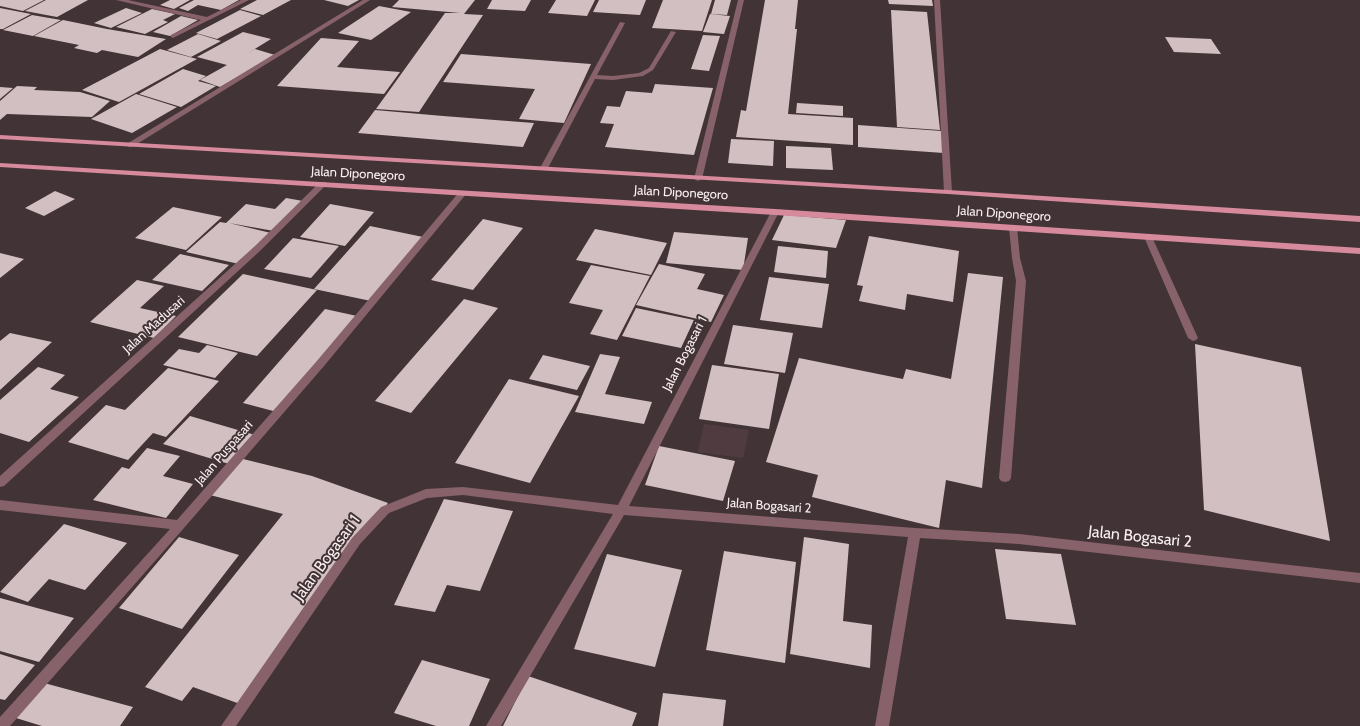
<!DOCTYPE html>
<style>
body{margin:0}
canvas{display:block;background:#423336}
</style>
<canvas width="1360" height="726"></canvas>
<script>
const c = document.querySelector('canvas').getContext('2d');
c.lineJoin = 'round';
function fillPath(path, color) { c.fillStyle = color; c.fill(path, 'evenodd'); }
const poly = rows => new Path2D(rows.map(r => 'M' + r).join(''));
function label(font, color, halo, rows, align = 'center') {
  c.font = font + ' Cabin,sans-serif'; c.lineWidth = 4; c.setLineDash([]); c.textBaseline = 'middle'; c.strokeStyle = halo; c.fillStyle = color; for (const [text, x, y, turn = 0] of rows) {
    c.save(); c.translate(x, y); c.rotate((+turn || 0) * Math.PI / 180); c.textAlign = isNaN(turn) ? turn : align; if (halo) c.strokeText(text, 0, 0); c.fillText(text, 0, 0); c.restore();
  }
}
fillPath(poly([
 [704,424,749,430,743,458,698,452]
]), '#503c40');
fillPath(poly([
 [0,0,44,0,23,11,0,6],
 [46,0,88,0,57,17,25,11],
 [170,0,190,0,174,9,160,5],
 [194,0,239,0,221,10,198,5,188,11,179,8],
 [257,0,291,0,263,15,240,9],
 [324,0,359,0,348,6],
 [399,0,475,0,464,14,483,15,419,112,376,109,445,13,460,13,392,7],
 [492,0,531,0,525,11,487,9],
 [556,0,595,0,587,16,548,13],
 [599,0,646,0,640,15,593,12],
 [663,0,712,0,702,31,652,28],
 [715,0,731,0,727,15,711,14],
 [765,0,798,0,795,29,797,29,788,114,853,118,853,145,736,137,741,110,746,111],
 [888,0,932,0,933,6,889,4],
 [379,6,411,12,371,40,338,33],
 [0,8,31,14,3,29,0,29],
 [126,8,142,13,111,28,94,23],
 [152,9,175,14,163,20,168,22,145,34,116,27],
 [240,10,261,16,217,39,196,33],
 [891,10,927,12,940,130,897,127],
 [710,14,730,16,724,34,703,32],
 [32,15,61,20,33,36,3,30],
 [181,16,198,20,170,36,153,32],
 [63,20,107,29,166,39,138,57,102,50,97,53,74,48,79,45,34,36],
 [243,32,271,39,245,55,255,49,275,55,220,87,200,80,227,65,197,57],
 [198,34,221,41,191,57,167,50],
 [703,35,720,36,709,71,691,69],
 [1165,37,1211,39,1221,54,1174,52],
 [321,38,359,41,337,67,400,72,384,94,277,86],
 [160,49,197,59,119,102,82,90],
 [461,54,591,64,564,123,519,119,535,89,443,82],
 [183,69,206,76,198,81,216,86,181,107,139,94],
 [655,84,713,88,694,155,605,147,614,124,600,123,607,106,620,107,626,91,652,93],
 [17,86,37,87,34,90,80,92,110,101,92,117,7,114,0,120,0,101],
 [0,87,13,88,0,99],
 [136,94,177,107,132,133,91,119],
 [797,103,843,106,843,116,796,113],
 [375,110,443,116,534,123,523,147,358,133],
 [858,125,942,131,944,153,858,147],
 [731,139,774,141,773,166,728,163],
 [786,146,831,148,833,170,786,168],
 [55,191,75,199,44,216,25,208],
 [286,198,303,201,274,231,229,223,271,233,239,264,186,252,220,222,226,223,246,204,275,209],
 [330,204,374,212,345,246,300,237],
 [173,207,222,217,186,250,135,238],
 [784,215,846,220,836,248,772,240],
 [483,219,523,228,473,290,431,280],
 [370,226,423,237,371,301,314,289],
 [595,229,667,243,651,275,576,260],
 [674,232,748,238,743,270,666,263],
 [869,236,959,251,953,302,907,294,905,310,859,301,863,286,857,285],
 [293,238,339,246,311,278,264,269],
 [778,246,828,251,826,278,774,272],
 [0,253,24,259,0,278],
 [180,254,229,265,202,291,152,280],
 [659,264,705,274,697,289,724,295,711,322,636,305],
 [591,265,650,276,617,340,590,334,603,310,569,303],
 [968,273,1003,277,982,488,946,480,939,528,812,497,818,475,766,462,799,358,903,379,906,369,951,379],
 [243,274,317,290,257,356,178,337],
 [769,277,829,284,822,328,760,320],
 [137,280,164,286,140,308,176,316,154,338,90,322],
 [464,299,498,308,411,413,375,401],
 [636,308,694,320,681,348,622,336],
 [325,309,357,316,277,412,243,403],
 [733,325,793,333,785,373,724,364],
 [10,333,52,342,0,390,0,341],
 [1195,344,1301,367,1330,541,1204,510],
 [207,345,238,353,215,378,163,365,179,349,199,353],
 [600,354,620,357,605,394,652,402,644,424,575,412],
 [543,355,590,366,577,390,529,379],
 [712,365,779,374,769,429,699,419],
 [38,367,65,375,50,389,79,397,29,442,0,433,0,400],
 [168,368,219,381,166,437,153,433,128,460,68,442,106,405,125,410],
 [509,379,579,396,530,483,455,463],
 [190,416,255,435,229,464,163,444],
 [659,446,735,461,723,501,645,485],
 [147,448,180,456,163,476,193,484,166,518,93,500,122,467,129,469],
 [239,458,312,476,388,503,240,704,193,687,182,701,145,687,283,514,210,495],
 [444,499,513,511,480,591,447,585,435,612,394,605],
 [64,524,127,543,85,590,49,579,28,602,0,592],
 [179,537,239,555,182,629,119,608],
 [804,537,849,544,843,621,872,625,870,668,790,654],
 [995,549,1061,554,1076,625,1006,619],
 [724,551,796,562,785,663,706,650],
 [607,554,682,570,655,667,574,649],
 [0,598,74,618,39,662,0,651],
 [0,654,35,665,5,700,0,699],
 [422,660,490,679,469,726,436,726,394,713],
 [528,676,637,713,632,726,503,726],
 [44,683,133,707,120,726,42,726,16,718],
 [663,693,726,700,723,726,658,726]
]), '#d2bfc2');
fillPath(poly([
 [620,22,625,23,597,75,613,76,639,73,649,68,671,31,676,32,653,70,643,76,613,80,595,79,548,168,547,170,541,170,540,168,620,22],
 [1013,225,1017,228,1020,258,1026,281,1011,478,1009,481,1005,482,1001,481,999,478,1016,281,1012,258,1009,228,1013,225],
 [1148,234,1152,237,1198,338,1196,340,1193,341,1188,338,1144,237,1148,234]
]), '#88626a');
fillPath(poly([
 [116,0,128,0,207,17,241,0,249,0,173,38,171,37,171,35,201,20,116,0],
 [363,0,370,0,132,147,129,147,125,145,363,0],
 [738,0,744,0,702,179,698,181,694,179,738,0],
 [934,0,940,0,952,192,948,194,944,192,934,0],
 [320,182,326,182,327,184,261,250,4,486,0,487,0,476,255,246,320,182],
 [460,191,463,191,467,193,324,366,184,528,10,726,0,726,0,717,170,529,0,510,0,500,177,520,316,362,460,191],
 [775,209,779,212,629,506,915,528,1019,534,1360,573,1360,583,1019,544,920,538,889,726,875,726,908,537,624,515,501,726,486,726,613,514,463,495,427,498,389,513,360,544,236,726,221,726,352,538,381,507,426,489,463,487,618,505,771,212,775,209]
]), '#88626a');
fillPath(poly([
 [0,135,948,190,1360,216,1360,222,948,194,0,139,0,135],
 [0,163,775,209,1360,248,1360,254,775,215,0,167,0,163]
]), '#d68a9b');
label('13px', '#faf0f2', '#423336', [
 ["Jalan Diponegoro",358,174,3],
 ["Jalan Diponegoro",681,193,3],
 ["Jalan Diponegoro",1004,214,4],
 ["Jalan Madusari",154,325,-42],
 ["Jalan Bogasari 1",685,354,-63],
 ["Jalan Puspasari",224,453,-49],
 ["Jalan Bogasari 2",769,506,4]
]);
label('16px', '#faf0f2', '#423336', [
 ["Jalan Bogasari 2",1140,537,6],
 ["Jalan Bogasari 1",327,558,-54]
]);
</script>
